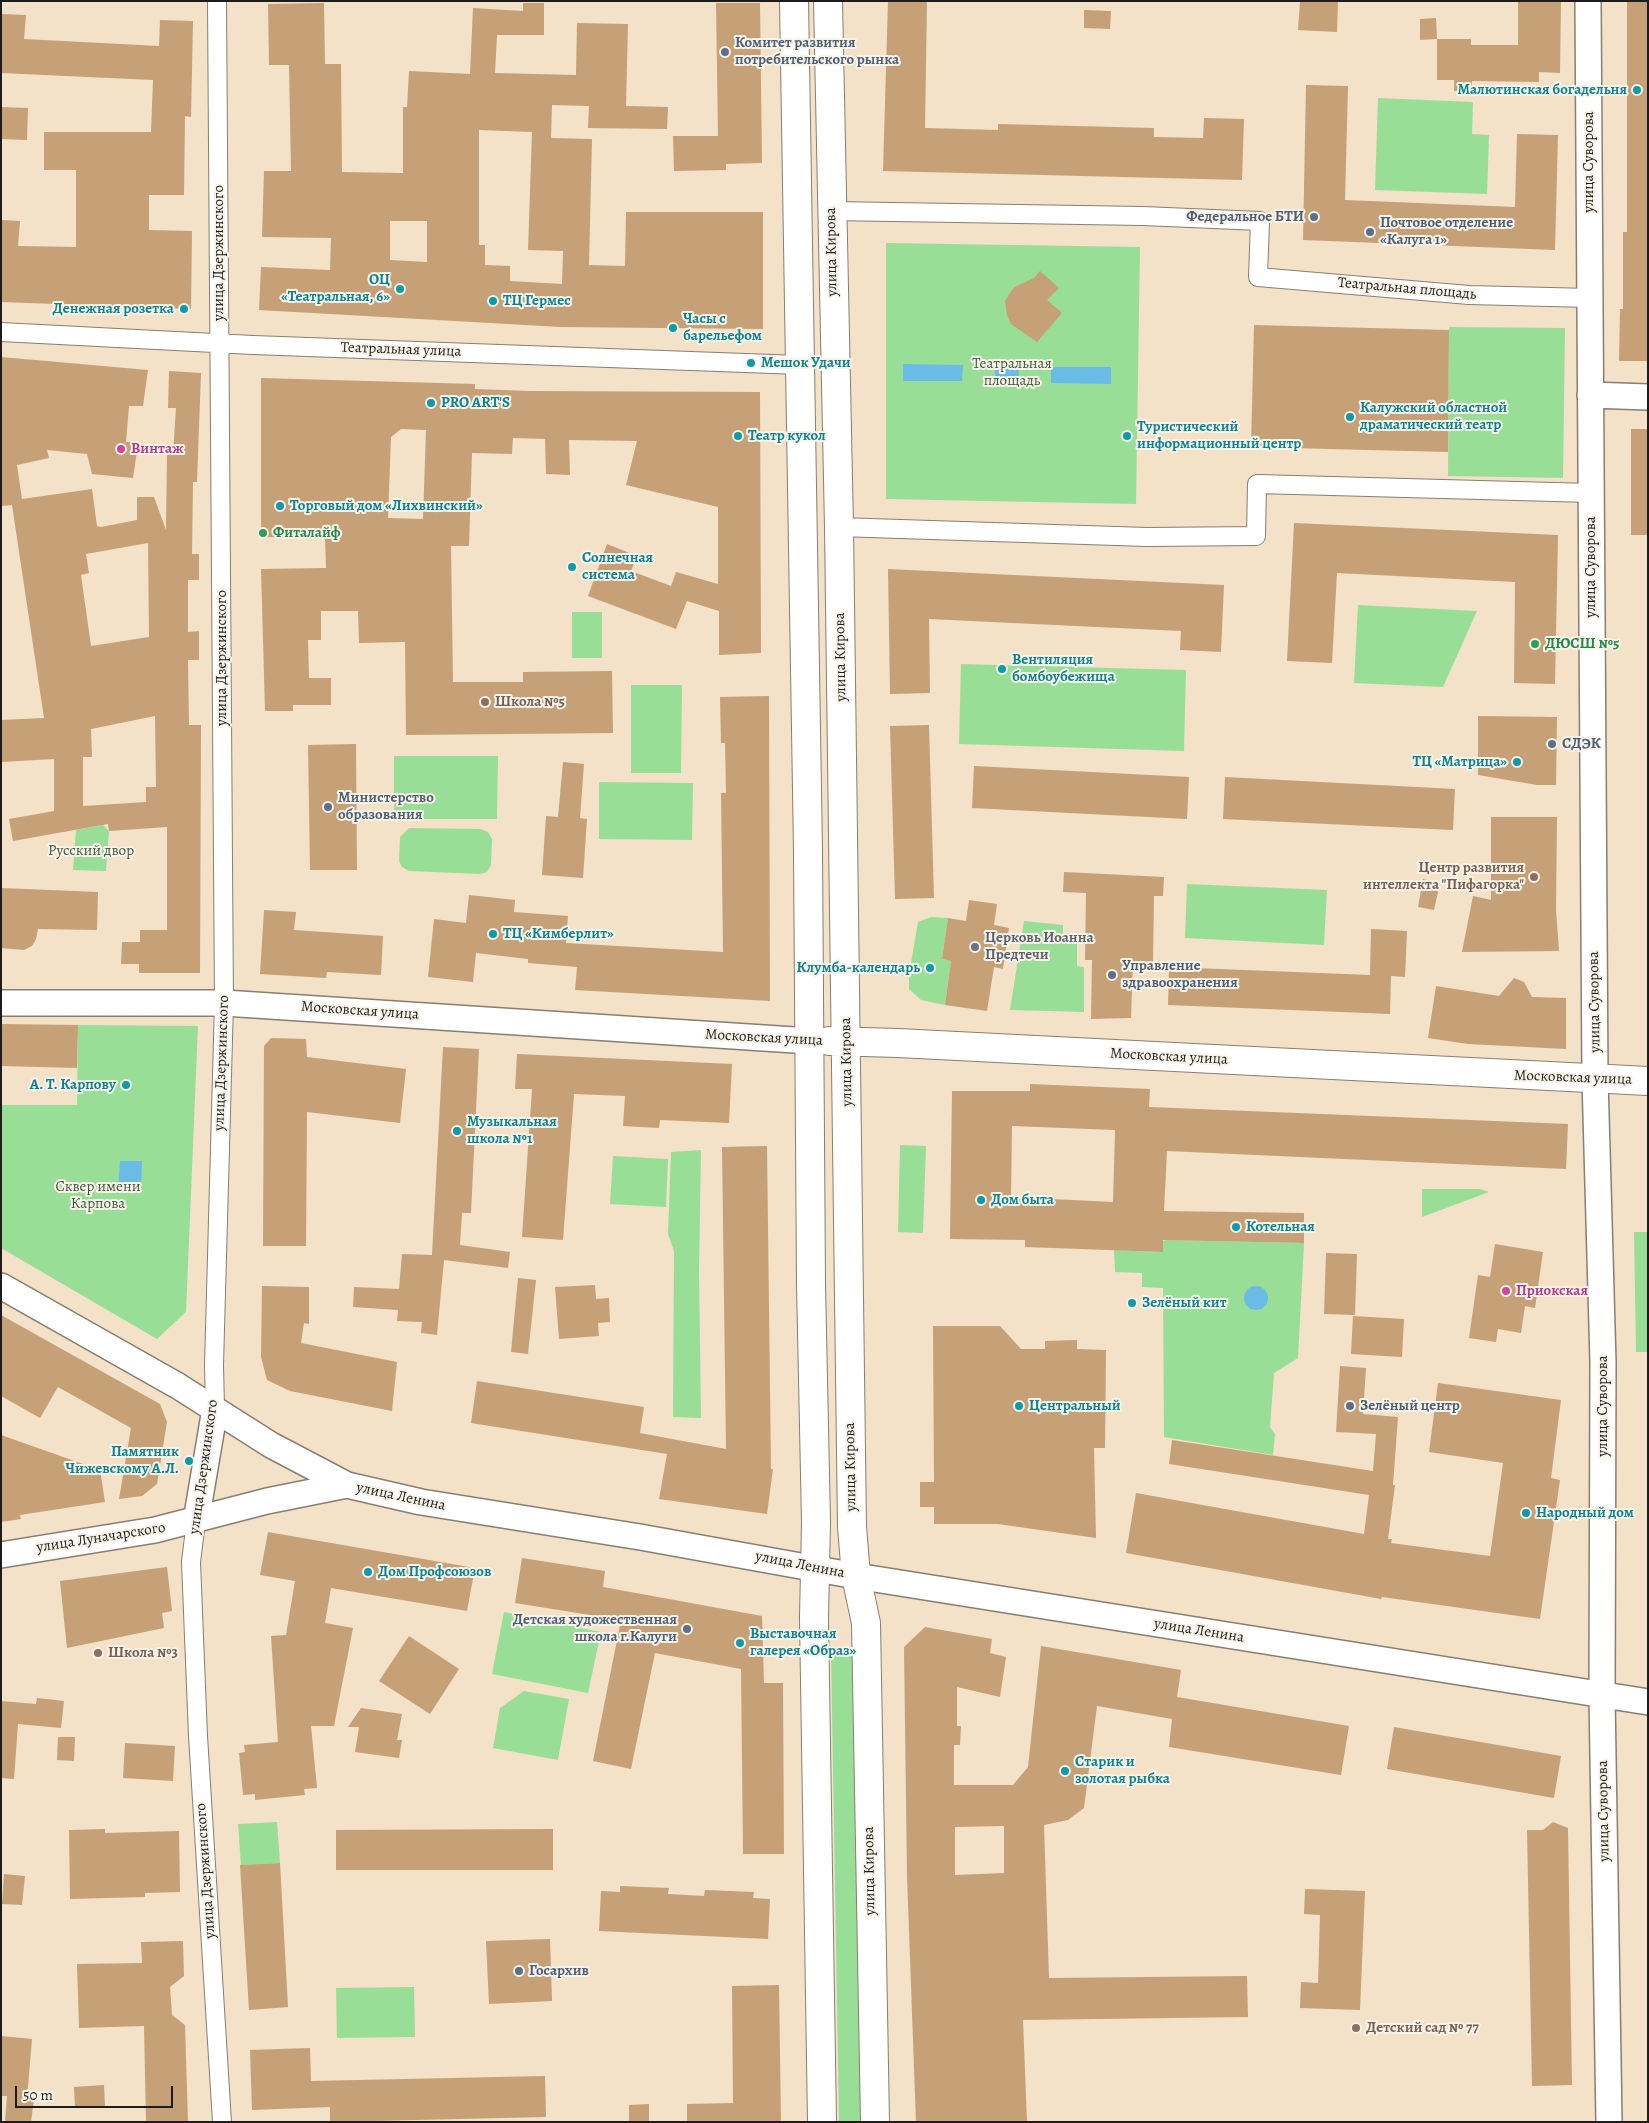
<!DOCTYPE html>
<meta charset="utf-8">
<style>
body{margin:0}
#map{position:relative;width:1649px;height:2123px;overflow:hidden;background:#f3e1c8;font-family:Alegreya,serif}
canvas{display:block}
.frame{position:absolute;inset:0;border:2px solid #1c1c1c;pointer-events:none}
.scale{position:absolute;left:15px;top:2086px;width:158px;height:22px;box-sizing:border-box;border:2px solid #1c1c1c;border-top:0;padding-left:6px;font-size:15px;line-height:18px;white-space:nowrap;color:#1c1c1c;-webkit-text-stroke:4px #f7f3e8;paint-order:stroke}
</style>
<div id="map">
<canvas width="1649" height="2123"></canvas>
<div class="frame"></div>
<div class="scale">50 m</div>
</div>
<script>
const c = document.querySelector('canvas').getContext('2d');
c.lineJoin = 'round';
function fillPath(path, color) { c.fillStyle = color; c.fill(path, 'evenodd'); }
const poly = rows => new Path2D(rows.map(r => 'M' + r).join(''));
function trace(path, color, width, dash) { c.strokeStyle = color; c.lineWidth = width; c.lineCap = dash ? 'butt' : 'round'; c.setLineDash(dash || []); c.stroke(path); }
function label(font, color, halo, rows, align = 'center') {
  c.font = font + ' Alegreya,serif'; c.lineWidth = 4; c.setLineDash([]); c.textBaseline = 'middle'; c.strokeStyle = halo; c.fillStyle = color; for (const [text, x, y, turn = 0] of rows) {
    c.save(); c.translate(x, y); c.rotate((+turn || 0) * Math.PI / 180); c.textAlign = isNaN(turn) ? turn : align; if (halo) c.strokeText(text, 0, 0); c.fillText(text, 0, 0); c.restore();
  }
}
fillPath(poly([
 [1378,98,1473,102,1472,134,1489,135,1487,194,1375,190],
 [886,243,1140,247,1136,504,886,499],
 [1449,327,1565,328,1563,478,1448,476],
 [1358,605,1477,611,1443,687,1354,683],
 [572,612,602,612,602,658,572,658],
 [961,664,1186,670,1184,751,959,744],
 [631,685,682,685,681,773,631,773],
 [394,756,498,756,497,819,394,819],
 [599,782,693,783,692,840,599,839],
 [103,825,109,831,106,871,73,870,76,830],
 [409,828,481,829,488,832,492,839,491,865,487,872,480,874,409,871,402,867,399,861,400,837],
 [1187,884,1327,890,1324,945,1185,938],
 [931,917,948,918,942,959,951,961,945,1005,921,1000,909,989,909,975,918,922],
 [1024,921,1063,925,1063,933,1077,933,1077,966,1084,967,1084,1012,1010,1010],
 [78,1025,198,1026,186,1312,157,1339,1,1248,1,1105,77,1105],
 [900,1145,926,1146,923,1233,898,1232],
 [701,1150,699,1272,701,1418,673,1417,674,1251,668,1234,671,1152],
 [613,1156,668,1159,666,1207,610,1204],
 [1422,1189,1480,1189,1489,1192,1422,1217],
 [1634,1232,1648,1232,1648,1352,1636,1352],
 [1167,1240,1304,1243,1298,1358,1274,1373,1270,1427,1275,1434,1273,1455,1164,1437,1163,1288,1142,1287,1142,1273,1115,1272,1114,1250,1162,1252,1163,1241],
 [504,1612,601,1632,588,1693,492,1674],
 [831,1653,857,1655,865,2122,839,2122],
 [524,1691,569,1699,558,1760,493,1748,500,1708],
 [277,1822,280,1863,241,1865,238,1824],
 [414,1987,415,2037,337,2038,336,1988]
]), '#99de97');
fillPath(poly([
 '995 373a12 12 0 1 1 24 0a12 12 0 1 1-24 0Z',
 [903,364,963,365,962,381,903,381],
 [1051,367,1111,367,1111,384,1051,383],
 [120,1161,142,1161,141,1193,118,1192],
 '1244 1298a12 12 0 1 1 24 0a12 12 0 1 1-24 0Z'
]), '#6abbe6');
fillPath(poly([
 [888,1,927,1,925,128,998,130,998,124,1154,128,1154,137,1203,138,1204,118,1244,119,1242,180,883,171],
 [1300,1,1338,1,1337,32,1298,30],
 [1518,1,1561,1,1560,73,1539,72,1539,82,1472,81,1472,91,1454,91,1454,80,1437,80,1437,39,1471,39,1471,45,1518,45],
 [1627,1,1648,1,1648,361,1619,361,1620,309,1623,309,1623,232,1627,232],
 [324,3,325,64,341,64,342,172,403,173,403,107,407,107,409,71,470,74,473,8,523,11,523,3,544,3,544,35,497,35,495,73,576,75,577,23,628,24,626,106,668,107,667,129,588,128,589,106,552,105,551,138,592,139,589,265,625,266,626,212,763,212,763,329,561,327,259,310,261,267,330,270,331,238,262,237,264,171,291,171,289,65,269,65,268,4],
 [479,130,532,132,528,250,563,251,562,284,510,281,510,266,485,265,485,245,479,245],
 [390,221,427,221,427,262,390,260],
 [716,3,760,3,762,163,726,164,726,170,674,171,673,136,718,136],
 [1084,10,1111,11,1110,29,1084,28],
 [1,14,26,15,24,39,159,46,160,20,193,21,191,117,185,116,184,195,149,195,149,230,192,231,191,309,1,302,1,220,20,221,18,246,76,247,76,170,44,170,44,132,151,132,153,80,1,73],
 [1436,18,1437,39,1420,40,1420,19],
 [1306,85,1348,86,1345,200,1515,207,1517,134,1558,135,1555,250,1303,240],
 [1,107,28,108,27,140,1,139],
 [1040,271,1059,288,1047,300,1062,313,1037,342,1011,324,1007,315,1005,301,1014,287,1034,278],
 [1254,325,1449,330,1448,452,1251,447],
 [1,357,148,370,143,406,129,406,126,442,134,442,137,451,133,478,92,474,87,454,47,450,49,458,17,465,22,499,92,489,97,526,101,527,137,520,137,497,154,497,166,530,167,454,173,454,176,408,168,408,169,371,201,373,197,482,193,482,192,554,199,554,199,580,188,580,188,632,199,631,199,660,188,660,189,725,201,725,200,973,139,973,139,964,121,964,122,942,140,942,140,930,167,930,167,827,109,831,108,824,13,841,9,819,54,811,54,759,1,762,1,720,44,718,12,505,1,506],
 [148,543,149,637,91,646,81,575,89,573,86,554],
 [155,716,156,787,146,787,146,802,83,806,83,757,92,757,91,729],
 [261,378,475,384,475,389,530,391,760,392,761,653,719,655,719,611,687,601,676,629,588,596,607,544,637,556,631,571,671,586,676,572,718,584,718,507,626,485,637,441,569,440,570,475,546,474,545,439,513,438,512,454,472,453,469,546,451,546,453,682,523,682,523,672,612,671,613,733,406,735,405,642,359,643,358,611,321,611,321,640,308,640,309,678,331,678,331,705,293,705,293,711,265,711,261,569,326,568,325,537,261,537],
 [401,429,426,430,423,519,388,518,391,437],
 [1631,429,1648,429,1648,535,1631,535],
 [1294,523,1558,535,1555,684,1514,683,1515,582,1337,573,1332,663,1287,661],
 [888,569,1224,585,1221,652,1180,650,1181,631,929,619,930,693,890,694],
 [769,696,770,1001,575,990,577,967,528,963,528,959,476,953,473,982,428,977,434,919,466,923,469,895,515,900,514,912,568,916,566,943,723,952,721,793,726,793,725,743,721,743,720,697],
 [1478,716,1557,717,1556,785,1537,785,1478,775],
 [929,725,934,898,895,899,890,726],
 [356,744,357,870,310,870,308,745],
 [563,762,584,764,580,818,587,819,583,878,542,875,546,816,558,817],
 [974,766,1189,777,1187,819,972,808],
 [1225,777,1455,789,1453,830,1223,819],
 [1491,817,1557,817,1556,910,1559,951,1462,952,1473,896,1491,900],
 [1064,872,1164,877,1163,896,1154,896,1153,962,1133,961,1131,1018,1091,1019,1092,960,1085,960,1086,893,1063,892],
 [1423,879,1440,883,1434,910,1418,907],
 [2,888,98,892,97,930,38,929,36,939,32,946,24,950,1,948],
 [969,900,997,904,994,925,1009,928,1003,969,994,967,987,1011,945,1005,951,961,942,959,948,918,966,921],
 [264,910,296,912,294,930,383,936,381,975,327,972,326,978,260,974],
 [1371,929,1407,931,1405,977,1391,976,1390,1014,1168,1005,1169,967,1370,975],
 [1514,978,1524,982,1532,997,1566,998,1566,1049,1468,1044,1428,1038,1436,986,1499,996],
 [1,1024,78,1025,77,1068,1,1066],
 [271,1038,306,1039,307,1057,406,1069,400,1123,307,1112,306,1246,263,1246,264,1046],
 [443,1047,479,1049,471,1213,462,1213,460,1245,510,1252,508,1268,444,1260,437,1335,421,1333,422,1322,397,1321,398,1310,353,1307,354,1287,399,1289,402,1254,432,1255],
 [517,1054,732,1064,729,1123,660,1120,659,1128,623,1126,625,1096,574,1094,563,1240,522,1237,532,1089,515,1089],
 [1030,1084,1150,1089,1149,1107,1568,1124,1566,1169,1167,1151,1164,1211,1304,1213,1304,1243,1163,1240,1163,1252,1025,1247,1025,1240,950,1239,952,1091,1030,1091],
 [1012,1126,1115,1130,1113,1202,1011,1197],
 [767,1146,771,1469,773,1469,767,1514,659,1499,667,1454,471,1423,477,1381,644,1407,640,1433,726,1449,722,1147],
 [1495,1244,1543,1252,1535,1308,1525,1306,1521,1333,1498,1329,1496,1342,1469,1338,1478,1275,1490,1277],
 [1326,1253,1357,1254,1355,1315,1324,1314],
 [518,1278,536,1280,528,1354,511,1352],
 [595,1285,596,1299,609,1298,610,1322,598,1323,599,1336,559,1339,555,1287],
 [262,1286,309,1287,309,1324,304,1323,301,1343,397,1362,392,1411,290,1391,267,1380,261,1357],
 [1,1315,160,1404,167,1422,157,1484,142,1496,119,1499,131,1428,58,1387,40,1418,1,1396],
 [1353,1316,1404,1319,1402,1357,1351,1354],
 [933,1326,1000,1326,1021,1349,1045,1349,1045,1341,1077,1340,1077,1349,1106,1350,1105,1448,1094,1448,1096,1538,998,1524,934,1524,934,1507,920,1507,920,1482,934,1482],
 [1340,1366,1366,1368,1363,1414,1398,1417,1393,1485,1395,1485,1388,1539,1392,1539,1391,1543,1490,1556,1503,1463,1429,1452,1438,1383,1561,1400,1551,1478,1560,1480,1540,1619,1382,1597,1381,1599,1126,1553,1136,1493,1364,1534,1369,1495,1169,1464,1172,1440,1373,1471,1376,1434,1336,1432],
 [1,1435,100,1470,105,1502,20,1515,21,1519,1,1522],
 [268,1532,475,1568,467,1611,331,1588,325,1623,353,1628,334,1726,311,1726,317,1788,304,1789,305,1795,255,1800,255,1794,243,1795,239,1753,245,1752,244,1745,278,1742,271,1636,286,1635,295,1581,260,1575],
 [522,1558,605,1571,603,1587,762,1616,764,1683,783,1683,784,1854,743,1854,741,1669,655,1653,631,1769,593,1761,621,1620,515,1603],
 [167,1567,172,1611,162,1613,164,1628,67,1648,60,1581],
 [925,1627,992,1639,990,1653,1006,1657,1000,1697,957,1687,957,1726,961,1726,960,1745,954,1745,954,1785,1013,1785,1028,1767,1041,1646,1181,1670,1177,1697,1349,1726,1341,1775,1169,1747,1172,1719,1097,1706,1084,1808,1068,1820,1044,1825,1049,1978,1247,1976,1248,2017,1023,2020,1027,2122,916,2122,907,1876,904,1647],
 [1004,1826,1004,1873,955,1875,955,1827],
 [409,1636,459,1669,430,1714,379,1681],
 [37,1698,64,1701,61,1728,18,1724,14,1779,1,1778,1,1701,36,1704],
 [361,1708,402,1714,397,1740,402,1740,399,1758,355,1752,359,1727,348,1727],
 [1394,1727,1561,1756,1554,1798,1387,1769],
 [58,1737,75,1737,74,1761,57,1760],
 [125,1743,175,1746,173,1781,123,1778],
 [1553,1822,1568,1828,1572,2085,1532,2086,1527,1830,1543,1830],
 [105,1829,105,1833,179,1831,180,1892,145,1893,145,1897,70,1899,69,1830],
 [553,1829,553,1870,336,1870,336,1830],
 [280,1863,288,2007,249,2010,240,1865],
 [4,1874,25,1876,22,1905,2,1904],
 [620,1886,669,1888,668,1894,704,1896,705,1890,754,1892,753,1898,770,1899,768,1939,599,1931,601,1891,620,1892],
 [1305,1889,1365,1891,1360,2010,1300,2008,1301,1982,1318,1983,1320,1915,1304,1914],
 [550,1939,552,2001,489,2004,486,1941],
 [183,1941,184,1976,170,1987,172,2015,185,2025,188,2122,146,2122,144,2026,79,2028,77,1964,142,1963,141,1942],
 [779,1985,781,2122,687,2122,687,2104,733,2103,732,1986],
 [1,2036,32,2039,27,2098,34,2099,31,2122,5,2122,7,2096,1,2096],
 [310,2048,311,2081,545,2076,546,2117,330,2122,330,2107,252,2110,250,2050],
 [104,2085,105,2106,75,2108,74,2087],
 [649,2104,649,2122,629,2122,629,2105]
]), '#c6a077');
const street = poly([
 [831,211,1143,216,1260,221,1258,277,1469,295,1590,298],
 [1,332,253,345,800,365],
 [839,527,1147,537,1256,536,1257,484,1591,493],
 [215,1409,214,1365,224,1003,217,1],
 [196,1521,191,1562,198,1736,222,2122]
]);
const secondary = poly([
 [1588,1,1595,1079,1603,1362,1602,1696,1609,2122],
 [1590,395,1648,397],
 [1,1003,224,1003,810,1041],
 [1,1286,178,1386,271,1445,347,1485,421,1502,640,1537,856,1576,1648,1702],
 [196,1521,215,1409],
 [1,1555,155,1530,267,1501,347,1485]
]);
const primary = poly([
 [794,1,808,850,811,1284,816,1522,814,1618,822,2122],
 [828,1,839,527,852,1527,856,1576,866,1623,875,2122],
 [829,1041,898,1043,1648,1081]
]);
trace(street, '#887e72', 20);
trace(secondary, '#887e72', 28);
trace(primary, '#887e72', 30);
trace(street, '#fff', 18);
trace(secondary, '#fff', 25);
trace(primary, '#fff', 28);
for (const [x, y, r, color] of [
 [725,52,5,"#5c6f8a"],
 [1637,90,5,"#0f9aa8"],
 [1314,217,5,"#5c6f8a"],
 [1370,232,5,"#5c6f8a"],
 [400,289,5,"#0f9aa8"],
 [493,301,5,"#0f9aa8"],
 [184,309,5,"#0f9aa8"],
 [673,328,5,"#0f9aa8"],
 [751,363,5,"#0f9aa8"],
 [431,403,5,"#0f9aa8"],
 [1350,417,5,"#0f9aa8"],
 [738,436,5,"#0f9aa8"],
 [1127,436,5,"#0f9aa8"],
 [121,449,5,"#d1479c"],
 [280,506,5,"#0f9aa8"],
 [263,533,5,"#2e9e5b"],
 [572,567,5,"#0f9aa8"],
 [1535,644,5,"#2e9e5b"],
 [1002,669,5,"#0f9aa8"],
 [485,702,5,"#8d6e63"],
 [1552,744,5,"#5c6f8a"],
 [1517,762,5,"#0f9aa8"],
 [328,807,5,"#5c6f8a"],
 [1534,877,5,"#8d6e63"],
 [493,934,5,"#0f9aa8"],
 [975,947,5,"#6b7280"],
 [930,968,5,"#0f9aa8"],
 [1112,975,5,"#5c6f8a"],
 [126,1085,5,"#0f9aa8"],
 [457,1131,5,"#0f9aa8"],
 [981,1200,5,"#0f9aa8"],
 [1236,1227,5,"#0f9aa8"],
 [1506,1291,5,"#d1479c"],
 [1132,1303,5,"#0f9aa8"],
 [1019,1406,5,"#0f9aa8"],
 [1350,1406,5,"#5c6f8a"],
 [189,1461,5,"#0f9aa8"],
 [1526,1513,5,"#0f9aa8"],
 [368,1572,5,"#0f9aa8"],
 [687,1629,5,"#5c6f8a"],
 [740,1643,5,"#0f9aa8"],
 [98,1653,5,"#8d6e63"],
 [1065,1771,5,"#0f9aa8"],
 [519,1971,5,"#5c6f8a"],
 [1356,2028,5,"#8d6e63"]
]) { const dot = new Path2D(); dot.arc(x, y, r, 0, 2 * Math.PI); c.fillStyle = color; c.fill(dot); trace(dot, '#f7f3e8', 2); }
label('bold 15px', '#4e5e75', '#f7f3e8', [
 ["Комитет развития",735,43],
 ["потребительского рынка",735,60],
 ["Федеральное БТИ",1304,217,"right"],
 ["Почтовое отделение",1380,223],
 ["«Калуга 1»",1380,240],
 ["СДЭК",1562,744],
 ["Министерство",338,798],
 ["образования",338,815],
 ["Управление",1122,966],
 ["здравоохранения",1122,983],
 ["Зелёный центр",1360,1406],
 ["Детская художественная",677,1620,"right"],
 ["школа г.Калуги",677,1637,"right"],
 ["Госархив",529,1971]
], 'left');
label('bold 15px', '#0d838f', '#f7f3e8', [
 ["Малютинская богадельня",1627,90,"right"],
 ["ОЦ",390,280,"right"],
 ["«Театральная, 6»",390,297,"right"],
 ["ТЦ Гермес",503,301],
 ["Денежная розетка",174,309,"right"],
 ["Часы с",683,319],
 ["барельефом",683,336],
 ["Мешок Удачи",761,363],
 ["PRO ART'S",441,403],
 ["Калужский областной",1360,408],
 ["драматический театр",1360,425],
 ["Туристический",1137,427],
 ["информационный центр",1137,444],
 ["Театр кукол",748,436],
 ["Торговый дом «Лихвинский»",290,506],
 ["Солнечная",582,558],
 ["система",582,575],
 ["Вентиляция",1012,660],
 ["бомбоубежища",1012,677],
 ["ТЦ «Матрица»",1507,762,"right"],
 ["ТЦ «Кимберлит»",503,934],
 ["Клумба-календарь",920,968,"right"],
 ["А. Т. Карпову",116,1085,"right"],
 ["Музыкальная",467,1122],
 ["школа №1",467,1139],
 ["Дом быта",991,1200],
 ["Котельная",1246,1227],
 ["Зелёный кит",1142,1303],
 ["Центральный",1029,1406],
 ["Памятник",179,1452,"right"],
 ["Чижевскому А.Л.",179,1469,"right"],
 ["Народный дом",1536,1513],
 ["Дом Профсоюзов",378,1572],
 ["Выставочная",750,1634],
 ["галерея «Образ»",750,1651],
 ["Старик и",1075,1762],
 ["золотая рыбка",1075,1779]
], 'left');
label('15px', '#1c1c1c', '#f7f3e8', [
 ["улица Суворова",1589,162,-90],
 ["улица Кирова",832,252,-91],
 ["улица Дзержинского",219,253,-90],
 ["Театральная площадь",1407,289,5],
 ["Театральная улица",401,350,2],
 ["улица Суворова",1591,567,-90],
 ["улица Кирова",841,657,-91],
 ["улица Дзержинского",222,658,-90],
 ["улица Суворова",1595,1002,-91],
 ["Московская улица",360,1011,4],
 ["Московская улица",764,1038,3],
 ["Московская улица",1169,1057,3],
 ["улица Кирова",847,1062,-91],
 ["улица Дзержинского",222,1063,-88],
 ["Московская улица",1573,1078,2],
 ["улица Суворова",1603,1406,-90],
 ["улица Дзержинского",204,1467,-82],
 ["улица Кирова",851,1467,-91],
 ["улица Ленина",401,1497,12],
 ["улица Луначарского",101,1538,-9],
 ["улица Ленина",800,1565,11],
 ["улица Ленина",1199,1631,9],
 ["улица Суворова",1604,1811,-91],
 ["улица Дзержинского",206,1871,-94],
 ["улица Кирова",870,1871,-91]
]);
label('15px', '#425641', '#f7f3e8', [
 ["Театральная",1012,364],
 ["площадь",1012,381],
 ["Русский двор",91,851],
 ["Сквер имени",98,1187],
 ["Карпова",98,1204]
]);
label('bold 15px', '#b23c85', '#f7f3e8', [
 ["Винтаж",131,449],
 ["Приокская",1516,1291]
], 'left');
label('bold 15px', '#27864d', '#f7f3e8', [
 ["Фиталайф",273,533],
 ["ДЮСШ №5",1545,644]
], 'left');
label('bold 15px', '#785e54', '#f7f3e8', [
 ["Школа №5",495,702],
 ["Центр развития",1524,868,"right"],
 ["интеллекта \"Пифагорка\"",1524,885,"right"],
 ["Школа №3",108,1653],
 ["Детский сад № 77",1366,2028]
], 'left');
label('bold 15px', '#5b616d', '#f7f3e8', [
 ["Церковь Иоанна",985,938],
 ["Предтечи",985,955]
], 'left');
</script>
